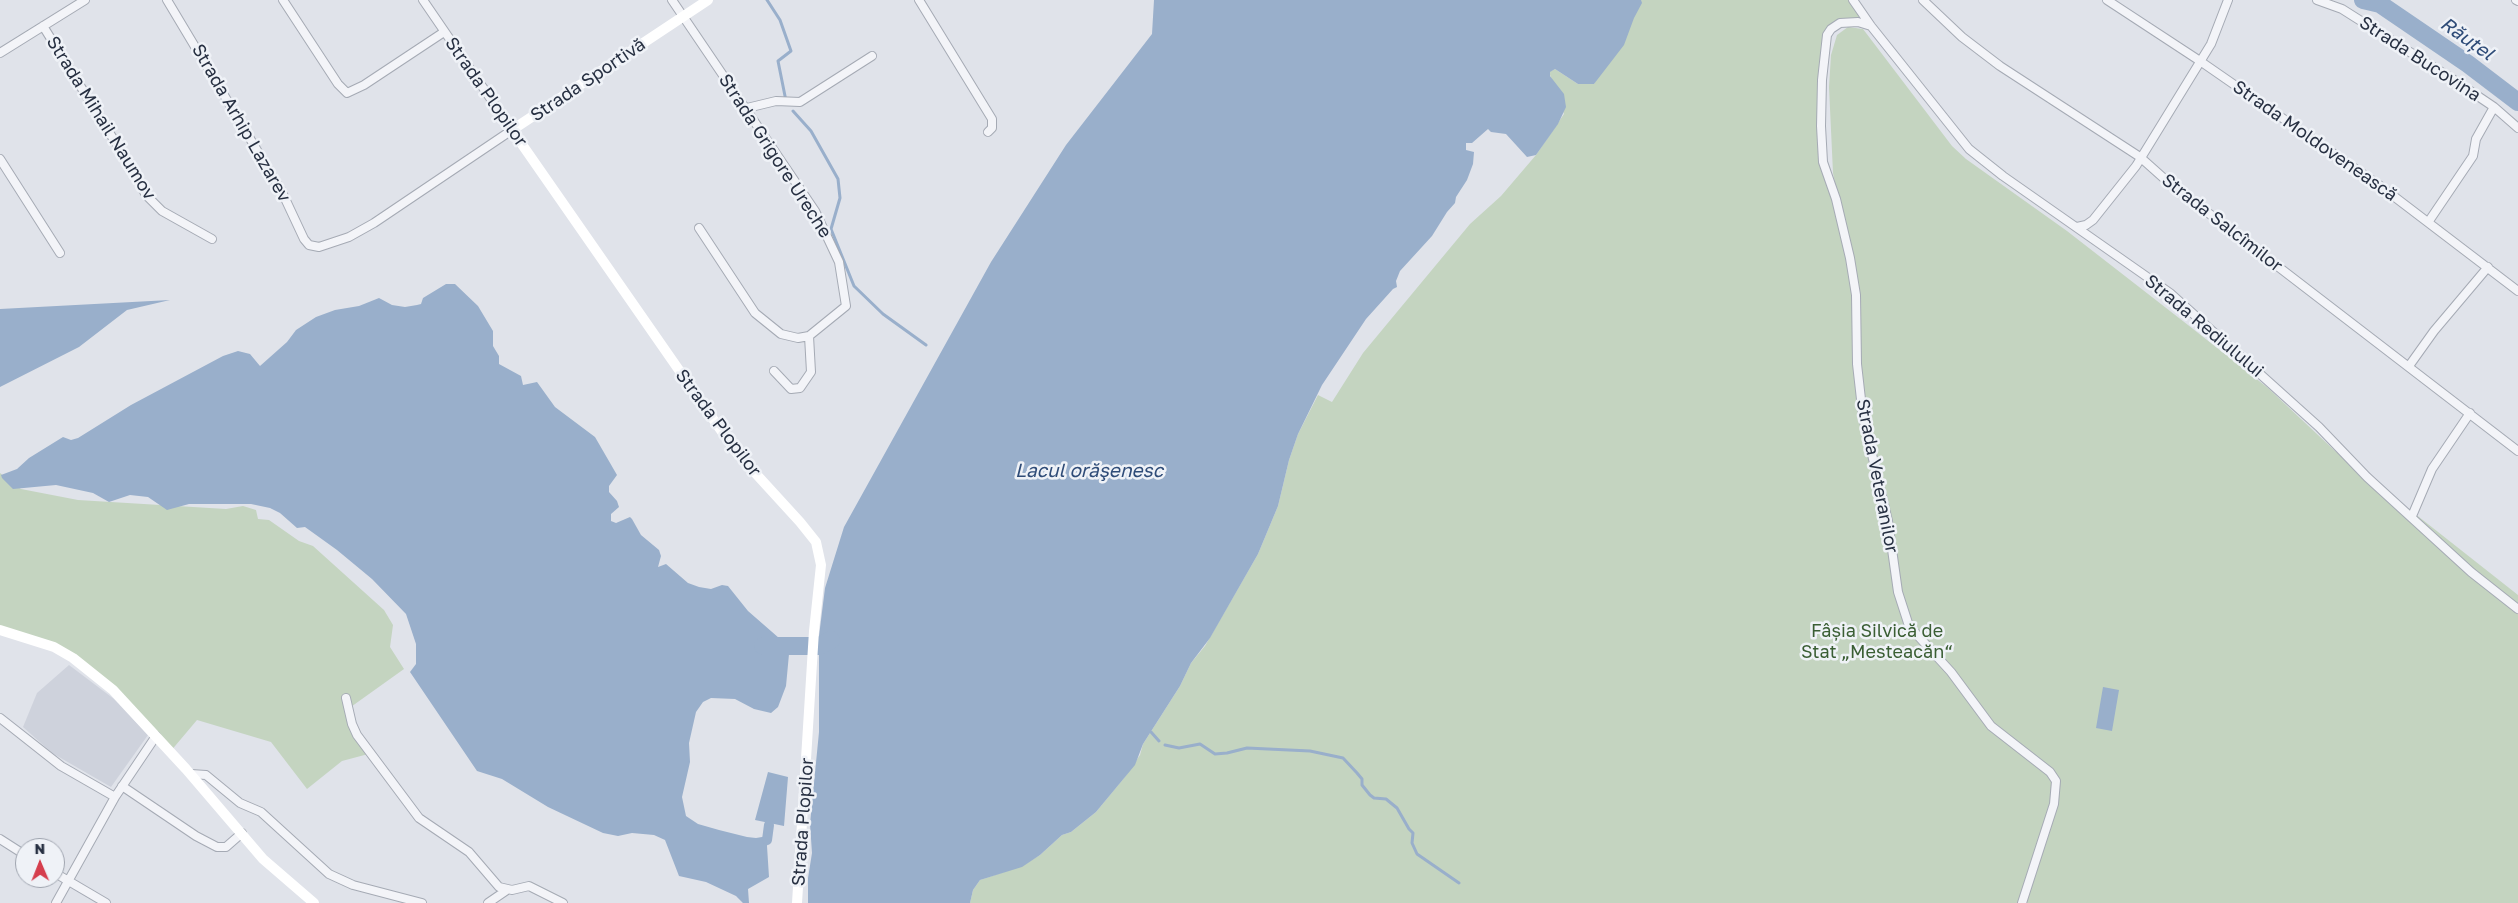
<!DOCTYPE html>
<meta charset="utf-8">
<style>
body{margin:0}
#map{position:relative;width:2518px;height:903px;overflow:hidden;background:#e0e3ea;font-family:"Golos Text",sans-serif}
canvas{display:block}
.north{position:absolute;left:15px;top:838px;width:50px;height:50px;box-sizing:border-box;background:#eff2f7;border:1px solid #9fa4af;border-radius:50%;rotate:359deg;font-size:14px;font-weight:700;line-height:20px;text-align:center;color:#273042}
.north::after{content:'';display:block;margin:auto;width:18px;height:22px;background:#d53e4d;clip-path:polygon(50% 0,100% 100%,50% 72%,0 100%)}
</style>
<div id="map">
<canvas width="2518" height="903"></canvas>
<div class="north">N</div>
</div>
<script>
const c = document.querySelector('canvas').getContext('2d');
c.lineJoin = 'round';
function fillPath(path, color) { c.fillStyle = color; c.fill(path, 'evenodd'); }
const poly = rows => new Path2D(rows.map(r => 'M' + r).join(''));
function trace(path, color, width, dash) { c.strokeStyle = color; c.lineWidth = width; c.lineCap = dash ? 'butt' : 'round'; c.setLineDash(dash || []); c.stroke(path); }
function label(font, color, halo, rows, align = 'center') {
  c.font = font + ' "Golos Text",sans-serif'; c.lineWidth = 5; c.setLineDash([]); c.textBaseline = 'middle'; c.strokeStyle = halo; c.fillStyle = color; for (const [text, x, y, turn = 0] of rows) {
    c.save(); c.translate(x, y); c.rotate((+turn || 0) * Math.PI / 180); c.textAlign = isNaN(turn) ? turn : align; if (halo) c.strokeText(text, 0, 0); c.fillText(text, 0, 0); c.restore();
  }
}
fillPath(poly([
 [69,665,114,699,148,735,111,787,52,753,23,727,37,693]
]), '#ced2dc');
fillPath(poly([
 [1634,0,1853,0,1871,26,1856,22,1831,29,1824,61,1823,162,1842,218,1833,173,1829,87,1831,55,1837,35,1848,27,1863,29,1952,146,1966,159,2067,231,2188,325,2268,388,2334,450,2518,595,2518,903,970,903,973,890,980,880,1022,866,1040,855,1062,835,1071,832,1096,812,1124,778,1140,755,1143,744,1180,686,1191,663,1205,646,1258,554,1278,506,1289,460,1298,434,1318,395,1332,402,1363,353,1387,324,1470,224,1501,196,1536,155,1564,114,1549,72,1555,69,1578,84,1594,84],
 [0,473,21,489,78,500,226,509,243,506,256,510,258,519,269,520,299,541,313,546,384,610,393,625,390,647,404,669,348,709,357,735,372,753,342,761,307,789,271,742,197,720,170,752,124,701,54,647,0,631]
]), '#c4d4c0');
fillPath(poly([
 [1154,0,1641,0,1642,3,1634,18,1624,45,1594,84,1578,84,1555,69,1550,72,1550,76,1564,94,1566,107,1558,124,1536,155,1527,157,1506,134,1491,132,1488,129,1472,143,1466,143,1466,150,1474,152,1473,164,1467,180,1456,197,1455,203,1447,212,1432,236,1400,271,1396,281,1397,287,1393,289,1366,319,1322,385,1298,434,1289,460,1278,506,1258,554,1210,638,1191,663,1180,686,1143,744,1135,765,1096,812,1071,832,1062,835,1040,855,1022,867,980,880,973,890,970,903,808,903,808,878,812,853,810,824,819,732,819,636,825,588,844,527,991,262,1066,145,1152,34],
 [446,284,455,284,478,306,493,331,493,346,499,356,499,364,521,376,523,385,537,382,555,407,595,437,617,475,609,486,609,492,617,501,619,507,611,514,611,521,616,523,630,517,632,519,641,535,659,550,661,556,658,567,666,564,688,583,699,587,711,589,722,585,728,586,748,611,787,645,785,652,789,654,786,686,778,707,771,713,754,709,735,699,711,698,703,702,696,712,689,743,690,762,682,797,686,816,698,824,719,830,747,837,756,838,768,836,769,838,767,846,769,877,748,889,749,903,743,903,736,896,706,882,679,876,665,840,654,835,632,833,618,836,603,833,548,807,502,779,477,771,410,672,416,664,416,644,406,614,372,579,337,550,305,527,297,528,280,513,270,508,251,504,189,504,167,510,148,497,130,495,109,502,93,493,56,485,13,489,2,478,1,475,17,469,29,458,63,437,71,440,78,438,131,405,223,356,238,351,250,354,260,366,287,342,296,330,316,317,335,310,359,306,379,298,392,305,405,307,417,305,421,304,423,298],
 [170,300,127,310,79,347,0,387,0,309],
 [2103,687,2119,690,2112,731,2096,728],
 [768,772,788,777,784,826,755,820]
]), '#99afcb');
trace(poly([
 [767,0,780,20,791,51,778,61,786,101],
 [793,111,811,131,838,179,840,198,831,229,854,286,883,314,926,345],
 [1151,732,1159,741],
 [1165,745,1179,748,1200,744,1215,754,1227,753,1247,748,1310,751,1343,758,1357,773,1362,779,1362,785,1370,795,1374,798,1386,799,1397,808,1409,829,1413,833,1412,843,1417,854,1459,883]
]), '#99afcb', 3);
trace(poly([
 [767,840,769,825]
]), '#99afcb', 10);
trace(poly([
 [2363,0,2380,4,2468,64,2518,102],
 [763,646,819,646,831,640]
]), '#99afcb', 18);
const street = poly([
 [167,0,282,192,304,239,309,245,319,247,349,237,374,223,512,130,423,0],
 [283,0,338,84,347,93,364,85,444,32],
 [672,0,815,211,839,262,846,306,809,336,798,338,781,334,755,313,699,228],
 [919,0,992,119,992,128,988,132],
 [1853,0,1871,26,1969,149,2003,176,2170,293,2319,427,2367,477,2471,572,2518,609],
 [1923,0,1962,37,2000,66,2140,157,2168,182,2518,451],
 [2107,0,2200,61,2379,185,2518,291],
 [2317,0,2342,9,2454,80,2494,107,2518,128],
 [2516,0,2518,1],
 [43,26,127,161,146,195,162,211,212,239],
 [1871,26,1858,22,1840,23,1831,29,1827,35,1822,80,1821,126,1823,162,1836,199,1850,258,1856,295,1857,364,1863,417,1888,521,1898,592,1909,626,1951,672,1991,726,2050,772,2056,781,2054,804,2022,903],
 [0,53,85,0],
 [747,108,776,101,800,102,872,56],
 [0,159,60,253],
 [2429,221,2473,156,2476,139,2494,107],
 [2077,227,2086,225,2093,220,2136,166,2211,44,2228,0],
 [2409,366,2434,331,2488,267],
 [774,371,791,389,800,388,811,372,809,336],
 [2412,516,2432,469,2470,413],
 [346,698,352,724,357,735,419,818,469,852,499,887,512,890,529,886,563,903],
 [0,718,61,766,115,797],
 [191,774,206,775,240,803,261,812,329,874,353,885,422,903],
 [122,786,196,836,217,847,226,847,242,833],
 [0,839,25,855],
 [55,873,106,903],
 [56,903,115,797,156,736],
 [488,903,507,890]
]);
trace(street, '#a5aab4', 10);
trace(street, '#f3f4f8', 8);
trace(poly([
 [708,0,512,130,736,452,800,522,816,542,821,565,814,631,797,903],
 [0,630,54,647,73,658,113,690,186,769,263,859,314,903]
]), '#fff', 10);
label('18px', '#273042', '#eff2f7', [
 ["Strada Bucovina",2420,59,33],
 ["Strada Sportivă",588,80,-34],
 ["Strada Plopilor",486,92,55],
 ["Strada Mihail Naumov",101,118,58],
 ["Strada Arhip Lazarev",241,123,60],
 ["Strada Moldovenească",2315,141,35],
 ["Strada Grigore Ureche",775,156,57],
 ["Strada Salcîmilor",2222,223,38],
 ["Strada Rediulului",2204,326,40],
 ["Strada Plopilor",718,423,53],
 ["Strada Veteranilor",1877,476,79],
 ["Strada Plopilor",803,822,-86]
]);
label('18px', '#3a5e34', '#eff2f7', [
 ["Fâșia Silvică de",1877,631],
 ["Stat „Mesteacăn“",1877,652]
]);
label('italic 19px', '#2f4c78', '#eff2f7', [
 ["Răuțel",2467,39,35],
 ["Lacul orăşenesc",1089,471]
]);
</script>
